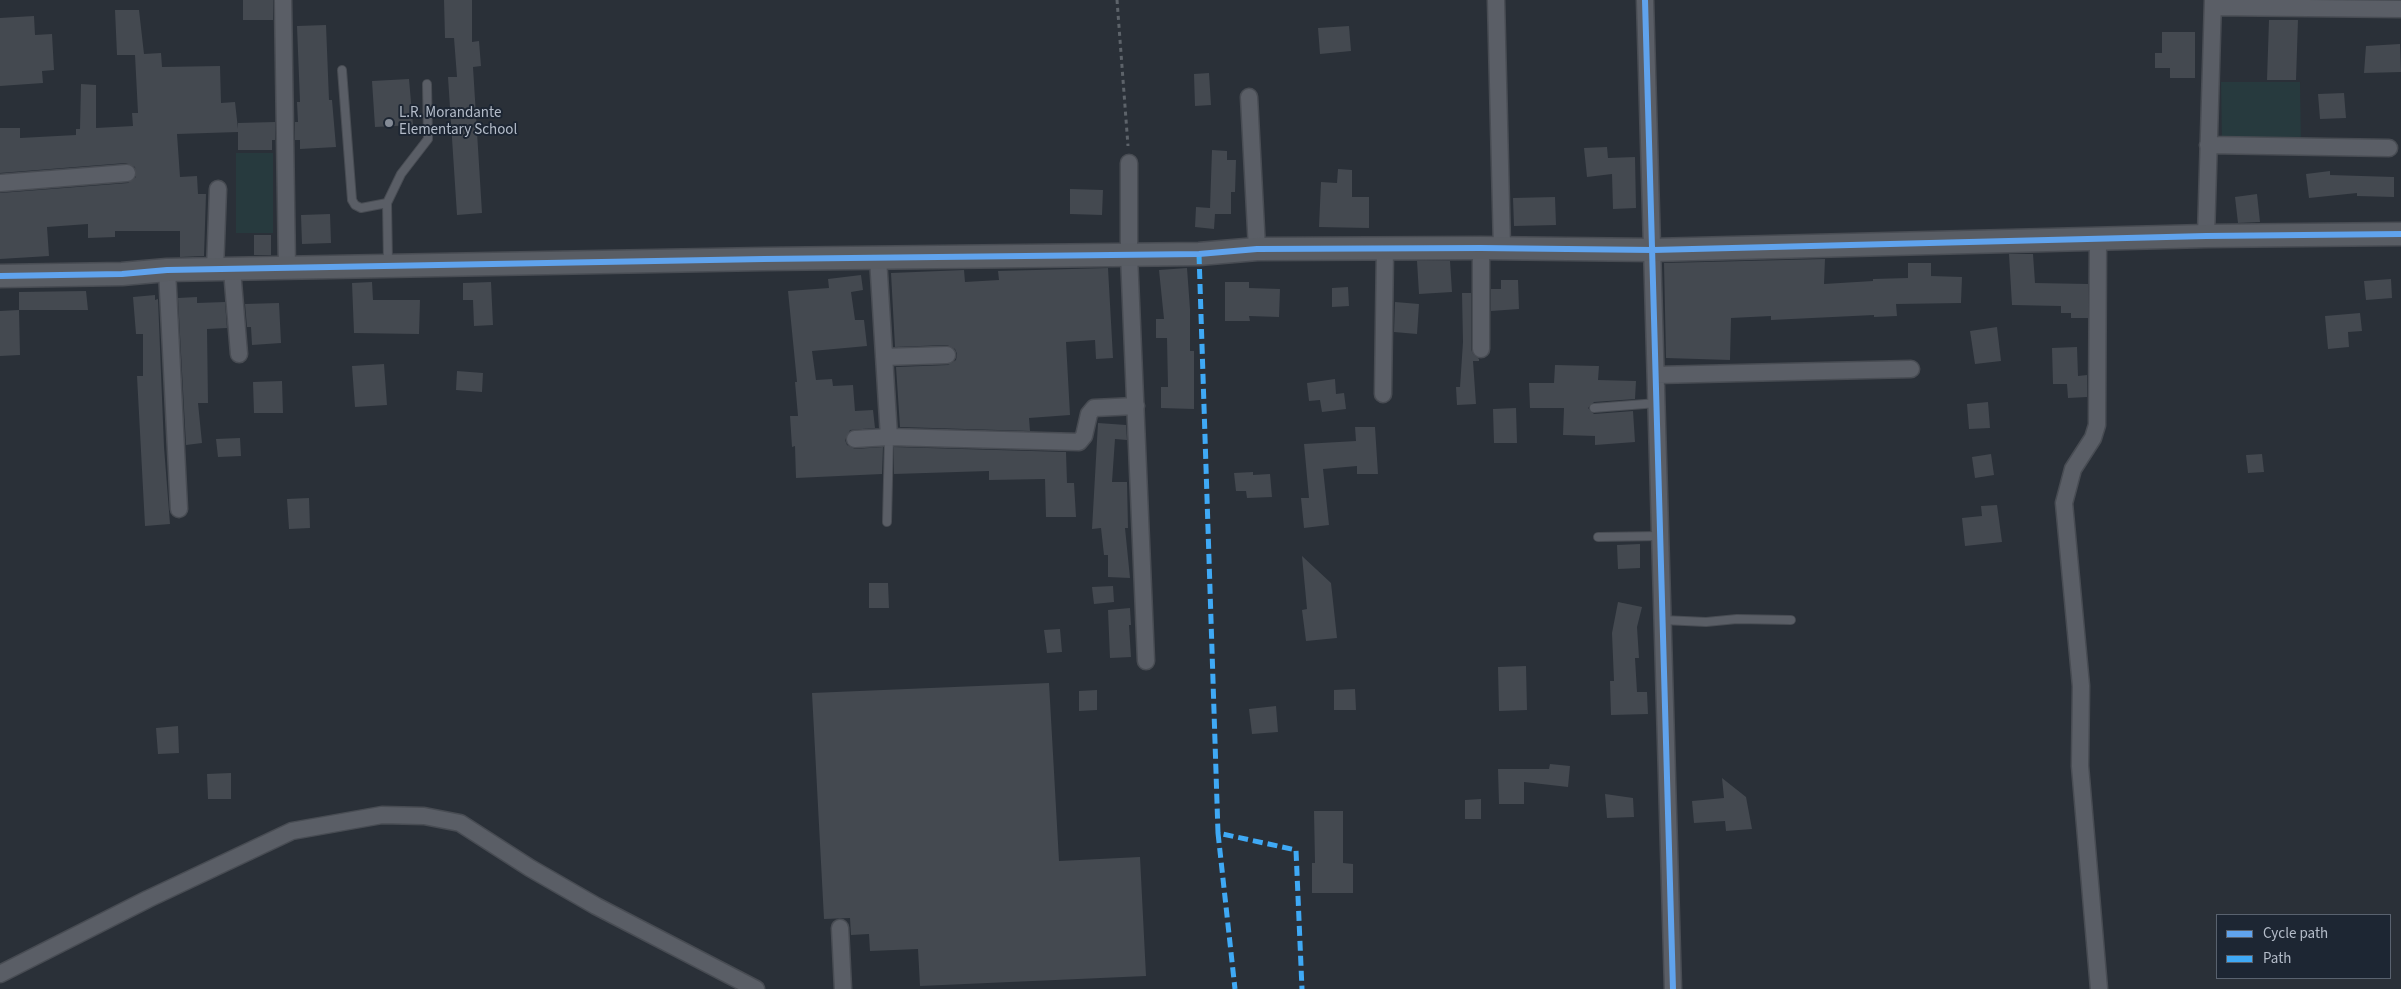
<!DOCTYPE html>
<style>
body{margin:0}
#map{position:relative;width:2401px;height:989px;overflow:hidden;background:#2a3038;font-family:"Source Sans 3",sans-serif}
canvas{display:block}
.legend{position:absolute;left:2216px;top:914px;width:175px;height:65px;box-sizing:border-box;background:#1d2633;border:1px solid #59626f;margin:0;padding:6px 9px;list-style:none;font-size:15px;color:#b4bcc9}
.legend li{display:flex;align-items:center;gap:10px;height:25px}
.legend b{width:25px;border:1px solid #59626f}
</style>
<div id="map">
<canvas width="2401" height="989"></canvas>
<ul class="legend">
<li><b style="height:6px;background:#60a3ed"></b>Cycle path</li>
<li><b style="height:6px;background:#3fa9f5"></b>Path</li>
</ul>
</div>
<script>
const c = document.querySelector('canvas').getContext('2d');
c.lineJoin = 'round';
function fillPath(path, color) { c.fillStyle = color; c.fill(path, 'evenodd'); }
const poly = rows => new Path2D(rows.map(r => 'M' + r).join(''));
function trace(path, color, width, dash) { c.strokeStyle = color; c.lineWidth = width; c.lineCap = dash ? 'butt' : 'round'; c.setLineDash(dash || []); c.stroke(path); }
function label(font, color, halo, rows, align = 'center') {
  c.font = font + ' "Source Sans 3",sans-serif'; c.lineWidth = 4; c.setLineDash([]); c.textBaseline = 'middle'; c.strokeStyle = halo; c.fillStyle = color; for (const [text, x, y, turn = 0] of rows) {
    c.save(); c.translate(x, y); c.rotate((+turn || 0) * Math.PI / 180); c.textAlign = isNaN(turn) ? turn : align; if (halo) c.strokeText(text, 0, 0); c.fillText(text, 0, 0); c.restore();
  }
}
fillPath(poly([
 [2221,82,2300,82,2301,143,2222,144],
 [236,153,273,153,273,233,236,233]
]), '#273a3e');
fillPath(poly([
 [243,0,273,0,273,20,243,20],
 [444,0,472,0,472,42,479,41,481,66,473,67,482,213,457,215,448,77,457,77,454,38,445,38],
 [115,10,139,10,144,54,161,53,162,67,220,66,221,103,235,102,238,129,238,123,275,122,275,140,272,140,272,150,238,150,238,132,177,134,180,177,197,176,198,194,206,194,204,256,180,257,180,231,115,231,115,237,88,238,88,224,47,227,49,256,0,259,0,193,128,183,136,177,135,167,126,163,0,173,0,128,20,128,20,138,76,135,76,129,80,129,81,84,96,85,96,128,133,126,132,113,138,113,135,55,117,55],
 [34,16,35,35,52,34,54,70,42,71,43,83,0,86,0,18],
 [2269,20,2298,20,2296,80,2267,80],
 [326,25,329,100,332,100,336,147,300,149,300,140,295,140,295,122,298,122,297,102,300,102,297,26],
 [1349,26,1351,51,1320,54,1318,28],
 [2162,32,2195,32,2195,78,2170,78,2170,68,2155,68,2155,53,2162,53],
 [2400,44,2401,72,2364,73,2366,46],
 [1209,73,1211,105,1195,106,1194,74],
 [409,79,413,125,375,127,372,81],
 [2344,93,2346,118,2320,119,2318,94],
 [1607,147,1608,158,1635,157,1636,208,1613,209,1612,174,1587,177,1584,148],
 [1212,150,1227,151,1227,160,1236,160,1235,192,1231,192,1231,214,1215,214,1214,229,1195,227,1196,207,1210,208],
 [1338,169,1352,170,1352,197,1369,197,1369,228,1319,227,1321,182,1337,183],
 [2330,171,2330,175,2394,177,2394,197,2357,196,2357,193,2309,198,2306,174],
 [1070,189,1103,190,1102,215,1070,214],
 [2257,194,2260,222,2238,223,2235,197],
 [1555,197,1556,225,1514,226,1513,198],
 [330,214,331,243,302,244,301,215],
 [254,235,271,235,271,255,254,255],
 [2009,254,2033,254,2035,283,2088,284,2088,318,2071,318,2071,313,2061,313,2061,306,2012,305],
 [1825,259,1824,284,1873,281,1873,279,1908,278,1908,263,1931,263,1931,276,1962,277,1961,303,1896,304,1897,316,1874,317,1874,315,1771,320,1771,316,1731,318,1730,360,1666,358,1664,263],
 [1417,261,1450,261,1452,292,1419,294],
 [1108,268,1113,358,1096,359,1095,340,1066,342,1070,415,1029,418,1030,431,900,427,896,367,948,365,956,360,957,354,955,349,947,345,895,347,891,273,964,270,965,282,999,280,998,271],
 [1187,268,1190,309,1190,351,1194,351,1194,409,1161,408,1161,387,1168,387,1167,338,1156,338,1156,319,1164,319,1159,270],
 [861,275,863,290,851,292,855,320,864,320,867,346,812,351,816,380,832,379,833,386,853,385,855,411,873,410,875,428,850,430,845,440,847,445,855,449,883,447,882,474,796,478,795,446,792,447,790,416,798,416,795,382,797,382,788,291,829,288,828,279],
 [2391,279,2392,298,2366,300,2364,281],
 [1501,280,1518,280,1519,309,1491,311,1491,289,1501,289],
 [372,282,373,300,420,300,419,334,354,333,352,283],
 [491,282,493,325,474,326,473,300,463,300,463,283],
 [1225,282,1249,282,1249,288,1280,289,1279,317,1249,316,1250,321,1225,321],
 [1348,287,1349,306,1332,307,1332,288],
 [86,291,88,310,19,310,19,292],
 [1462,293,1471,293,1471,349,1473,354,1479,359,1479,361,1473,361,1476,404,1457,405,1456,387,1460,387,1463,342],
 [155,295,155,300,158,299,164,447,170,524,145,526,137,376,143,376,143,334,136,334,133,297],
 [197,297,197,303,225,302,227,328,207,329,208,403,198,403,202,443,186,445,178,298],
 [1395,302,1419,304,1417,334,1394,332],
 [279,303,281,343,252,345,251,327,247,327,245,304],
 [19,310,20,355,0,356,0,311],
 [2360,313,2362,331,2348,332,2349,347,2328,349,2325,316],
 [1997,327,2001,361,1975,364,1970,331],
 [2077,347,2078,376,2087,375,2087,397,2068,398,2067,384,2053,384,2052,348],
 [384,364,387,405,355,407,352,366],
 [1555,365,1599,366,1598,380,1636,381,1635,399,1594,402,1588,408,1594,414,1633,411,1635,442,1595,445,1595,436,1563,435,1564,408,1530,408,1529,383,1554,383],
 [457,371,483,373,482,392,456,390],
 [1335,379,1336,394,1344,393,1346,409,1322,412,1320,400,1309,401,1307,383],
 [282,381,283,413,254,413,253,382],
 [1988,402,1990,428,1969,429,1967,404],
 [1516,408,1517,443,1494,443,1493,409],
 [1098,423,1126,425,1127,440,1115,439,1112,482,1127,482,1128,528,1125,528,1130,578,1108,577,1108,555,1104,555,1101,528,1092,529],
 [1355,427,1375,427,1378,474,1357,474,1357,466,1323,469,1329,525,1304,528,1301,498,1309,498,1304,444,1356,441],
 [240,438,241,456,218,457,216,439],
 [894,447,1066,452,1067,483,1074,483,1076,517,1046,517,1045,479,989,480,989,471,894,474],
 [1991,454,1994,475,1975,478,1972,457],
 [2262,454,2264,472,2248,473,2246,455],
 [1253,472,1253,475,1270,474,1272,497,1247,498,1246,491,1236,491,1234,473],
 [309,498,310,528,289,529,287,499],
 [1997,505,2002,542,1965,546,1962,518,1982,516,1981,506],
 [1640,544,1640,568,1618,569,1617,545],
 [1302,556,1331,583,1337,638,1306,641,1302,610,1307,609],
 [869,583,888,583,889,608,869,608],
 [1113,586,1114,602,1094,604,1092,587],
 [1618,602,1642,607,1637,627,1639,658,1635,658,1637,692,1647,692,1648,714,1611,715,1610,681,1614,681,1612,633],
 [1130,608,1131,625,1129,625,1131,657,1110,658,1108,610],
 [1060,629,1062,652,1047,653,1044,630],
 [1526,666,1527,710,1499,711,1498,667],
 [1049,683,1059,861,1140,857,1146,976,920,986,918,949,870,951,869,934,851,935,850,918,824,919,812,693],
 [1355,689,1356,710,1334,710,1334,690],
 [1097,690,1097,710,1079,711,1079,691],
 [1276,706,1278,732,1252,734,1249,709],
 [178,726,179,753,158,754,156,728],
 [1550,764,1570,766,1568,787,1524,782,1524,804,1499,804,1498,769,1549,769],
 [231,773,231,799,208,799,207,774],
 [1722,778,1746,797,1752,829,1726,831,1725,821,1694,823,1692,801,1724,798],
 [1605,794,1633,798,1634,817,1607,818],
 [1481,799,1481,819,1465,819,1465,800],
 [1314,811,1343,811,1343,863,1353,864,1353,893,1312,893,1312,863,1315,863]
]), '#444950');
const lane = poly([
 [342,70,352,200,355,205,361,208,387,203],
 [388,263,387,203,401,174,428,139,427,84],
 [1594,408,1657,403],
 [887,522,889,437],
 [1598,537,1660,536],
 [1663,620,1706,622,1737,619,1791,620]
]);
const street = poly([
 [283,0,287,269],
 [1496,0,1502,248],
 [1645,0,1673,989],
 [2213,7,2401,9],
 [1249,97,1257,249],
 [2208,145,2389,148],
 [1129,163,1129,255,1146,661],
 [0,183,127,173],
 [2206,236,2213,0],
 [2098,239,2097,425,2093,438,2073,469,2064,503,2081,686,2080,766,2099,989],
 [1481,248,1481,349],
 [878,258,889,437],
 [167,270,179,509],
 [215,270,218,189],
 [232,270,239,354],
 [884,357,947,355],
 [1656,375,1911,369],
 [1383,394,1385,249],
 [855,439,889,437,1079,442,1084,436,1089,414,1094,408,1136,406],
 [840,928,843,989],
 [0,974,148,899,292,831,382,815,424,816,460,823,530,868,596,906,756,989]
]);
const secondary = poly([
 [0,276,122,274,167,270,764,259,1199,254,1257,249,1481,248,1653,250,2206,236,2401,234]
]);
trace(lane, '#484c53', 10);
trace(street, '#484c53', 19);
trace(secondary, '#484c53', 25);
trace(poly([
 [1117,0,1128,146]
]), '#5d636a', 3, [4, 4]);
trace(lane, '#5a5e66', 8);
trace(street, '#5a5e66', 16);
trace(secondary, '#595d64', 22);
trace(poly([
 [1199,254,1218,833,1296,850,1302,989],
 [1218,833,1235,989]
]), '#3fa9f5', 5, [10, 5]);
trace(poly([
 [1645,0,1673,989],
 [0,276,122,274,167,270,764,259,1199,254,1257,249,1481,248,1653,250,2206,236,2401,234]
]), '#60a3ed', 6);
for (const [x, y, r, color] of [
 [389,123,5,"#848b96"]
]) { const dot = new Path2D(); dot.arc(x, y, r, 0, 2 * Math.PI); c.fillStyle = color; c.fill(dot); trace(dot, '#1d2633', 2); }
label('15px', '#b4bcc9', '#1d2633', [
 ["L.R. Morandante",399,114],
 ["Elementary School",399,131]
], 'left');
</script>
